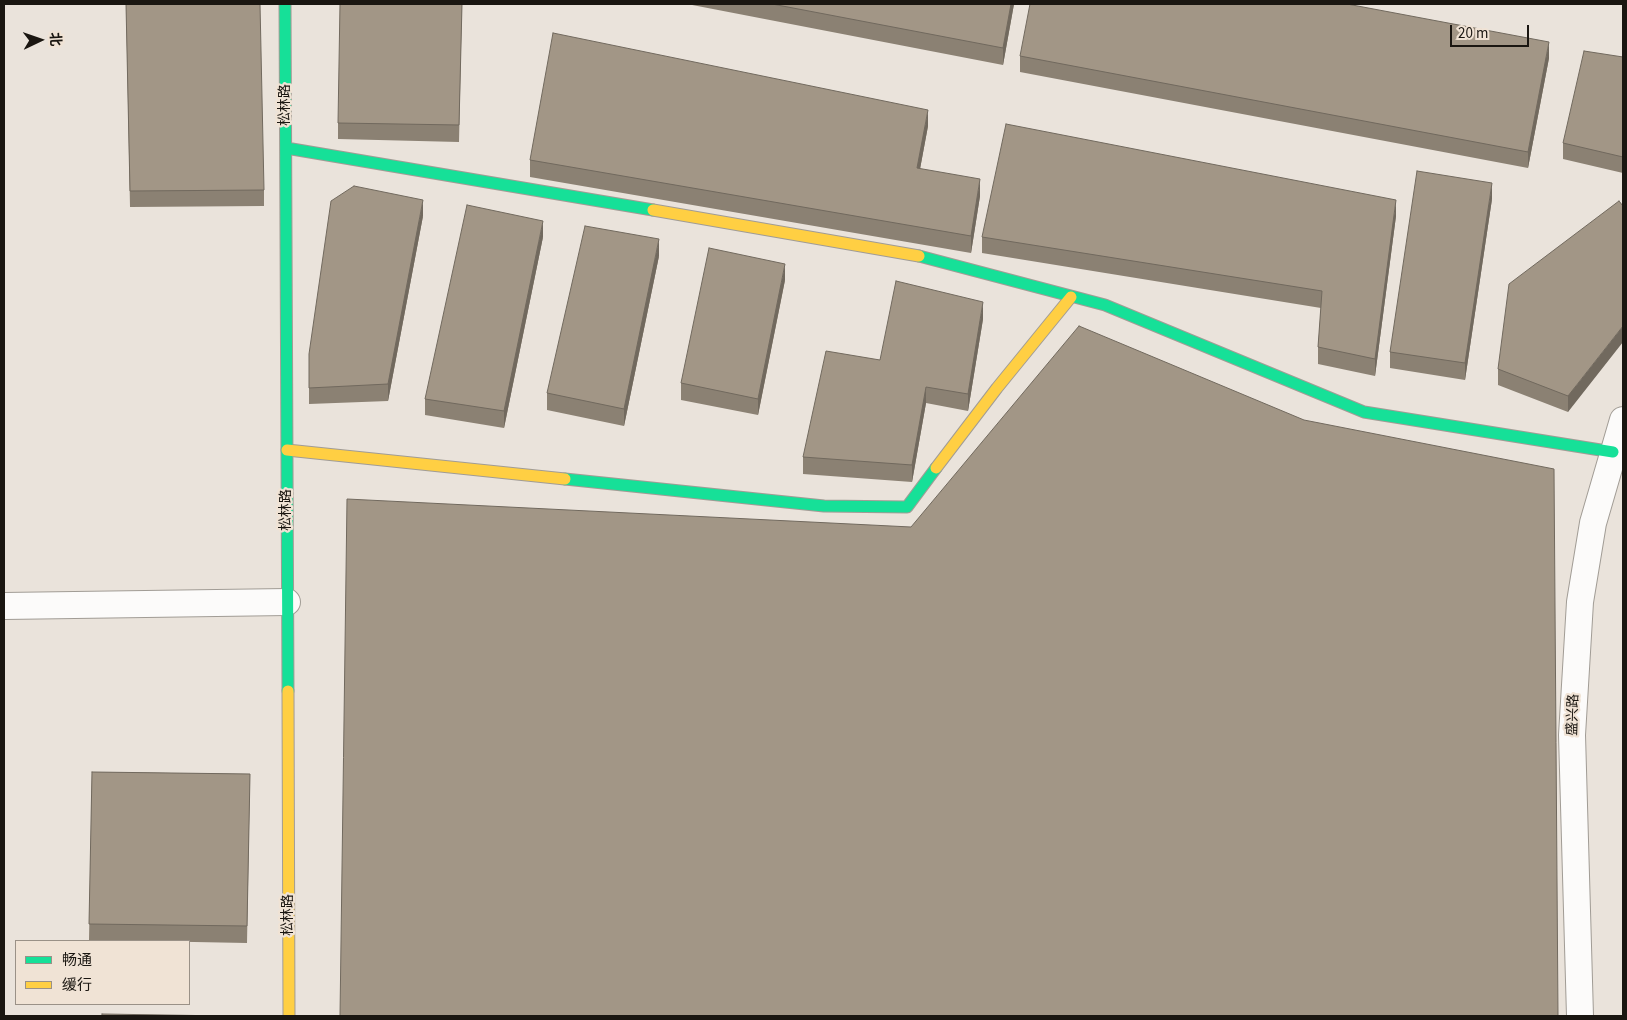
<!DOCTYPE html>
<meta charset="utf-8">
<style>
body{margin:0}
#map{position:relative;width:1627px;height:1020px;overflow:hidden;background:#eae3db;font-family:"Source Sans 3","Noto Sans SC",sans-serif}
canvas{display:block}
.frame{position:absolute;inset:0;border:5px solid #1a1611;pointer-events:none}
.legend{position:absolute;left:15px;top:940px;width:175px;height:65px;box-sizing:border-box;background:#f0e3d5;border:1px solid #9a9187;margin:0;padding:6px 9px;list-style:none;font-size:15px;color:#1a1611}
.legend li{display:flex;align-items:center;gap:10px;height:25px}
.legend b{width:25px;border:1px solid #9a9187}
.north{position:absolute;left:15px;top:15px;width:50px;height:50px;-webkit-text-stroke:4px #f0e3d5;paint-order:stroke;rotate:87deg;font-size:14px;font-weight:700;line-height:20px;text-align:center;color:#1a1611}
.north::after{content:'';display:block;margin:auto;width:18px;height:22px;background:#1a1611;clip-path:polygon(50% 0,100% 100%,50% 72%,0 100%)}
.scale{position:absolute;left:1450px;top:25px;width:79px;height:22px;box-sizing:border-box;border:2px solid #1a1611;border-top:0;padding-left:6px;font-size:15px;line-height:18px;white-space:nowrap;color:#1a1611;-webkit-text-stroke:4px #f0e3d5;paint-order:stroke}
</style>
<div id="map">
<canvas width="1627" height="1020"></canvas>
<div class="frame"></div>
<ul class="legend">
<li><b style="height:6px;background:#16e098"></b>畅通</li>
<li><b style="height:6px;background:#ffcf43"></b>缓行</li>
</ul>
<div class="north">北</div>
<div class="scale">20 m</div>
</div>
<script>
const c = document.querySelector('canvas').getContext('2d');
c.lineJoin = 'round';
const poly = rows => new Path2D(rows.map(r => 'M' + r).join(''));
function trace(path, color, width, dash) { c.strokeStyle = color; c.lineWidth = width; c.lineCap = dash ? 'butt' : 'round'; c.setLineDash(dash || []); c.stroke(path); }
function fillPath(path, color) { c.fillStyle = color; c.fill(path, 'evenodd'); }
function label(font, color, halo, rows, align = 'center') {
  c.font = font + ' "Source Sans 3","Noto Sans SC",sans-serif'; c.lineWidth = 4.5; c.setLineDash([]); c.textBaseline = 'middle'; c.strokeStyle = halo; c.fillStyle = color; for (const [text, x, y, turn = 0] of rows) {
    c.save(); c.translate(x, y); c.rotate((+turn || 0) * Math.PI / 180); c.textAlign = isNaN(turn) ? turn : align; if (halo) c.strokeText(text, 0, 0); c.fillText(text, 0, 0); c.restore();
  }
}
const street = poly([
 [4,606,287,602],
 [1580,1016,1572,735,1580,602,1593,523,1623,420]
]);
const fast = poly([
 [285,4,288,691],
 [286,148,653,210],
 [919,256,1105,305,1364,412,1613,452],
 [565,479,824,506,907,507,936,468]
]);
const slow = poly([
 [653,210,919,256],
 [287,450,565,479],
 [936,468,997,388,1071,297],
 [288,691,289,1016]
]);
trace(street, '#a19c95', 28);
trace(fast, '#a19c95', 13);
trace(slow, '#a19c95', 13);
trace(street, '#fcfbfa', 26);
trace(fast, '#16e098', 11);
trace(slow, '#ffcf43', 11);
fillPath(poly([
 [126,4,264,190,264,206,130,207],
 [462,4,459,142,338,139,338,123],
 [687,4,1014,4,1003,65],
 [1020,56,1549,58,1528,168,1020,72],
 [1623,57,1623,173,1563,159,1563,143],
 [928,126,920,169,980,196,971,253,530,177,530,160],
 [1492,199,1465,380,1390,368,1390,352],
 [1623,206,1568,412,1498,385,1498,369],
 [423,216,388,401,309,404,309,354],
 [1396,216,1375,376,1318,364,1318,347,1321,308,982,253,982,237],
 [543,237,504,428,425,415,425,399],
 [659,256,624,426,547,410,547,393],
 [785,280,758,415,681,400,681,383],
 [983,319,968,411,926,403,912,482,803,474,803,457,880,360],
 [92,772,250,774,247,943,89,940]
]), '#8b8173');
fillPath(poly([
 [1011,4,1014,4,1003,65,1003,48],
 [1549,42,1549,58,1528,168,1528,152],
 [928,110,928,126,917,185,917,168],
 [980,179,980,196,971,253,971,236],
 [1492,183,1492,199,1465,380,1465,363],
 [423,200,423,216,388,401,388,384],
 [1396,200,1396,216,1375,376,1375,359],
 [543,221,543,237,504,428,504,411],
 [659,239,659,256,624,426,624,409],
 [785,264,785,280,758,415,758,399],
 [983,302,983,319,968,411,968,394],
 [1623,326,1623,342,1568,412,1568,396],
 [926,387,926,403,912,482,912,465]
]), '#71695e');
const building = poly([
 [126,4,260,4,264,190,130,191,126,4],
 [340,4,462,4,459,125,338,123,340,4],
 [772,4,1011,4,1003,48,772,4],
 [1030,4,1347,4,1549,42,1528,152,1020,56,1030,4],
 [553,33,928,110,917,168,980,179,971,236,530,160,553,33],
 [1584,51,1623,57,1623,157,1563,143,1584,51],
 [1006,124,1396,200,1375,359,1318,347,1322,291,982,237,1006,124],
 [1417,171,1492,183,1465,363,1390,352,1417,171],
 [354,186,423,200,388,384,309,388,309,354,331,201,354,186],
 [1619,201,1623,206,1623,326,1568,396,1498,369,1509,284,1619,201],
 [467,205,543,221,504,411,425,399,467,205],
 [585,226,659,239,624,409,547,393,585,226],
 [709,248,785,264,758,399,681,383,709,248],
 [896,281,983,302,968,394,926,387,912,465,803,457,826,351,880,360,896,281],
 [1079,326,1304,420,1554,469,1558,1016,340,1016,347,499,911,527,1079,326],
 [92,772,250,774,247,926,89,924,92,772],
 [102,1014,227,1016,102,1016,102,1014]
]);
fillPath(building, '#a29686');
trace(building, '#71695e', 1);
label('14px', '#1a1611', '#f0e3d5', [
 ["松林路",286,105,-90],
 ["松林路",287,510,-90],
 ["盛兴路",1574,715,-88],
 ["松林路",289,915,-90]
]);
</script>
